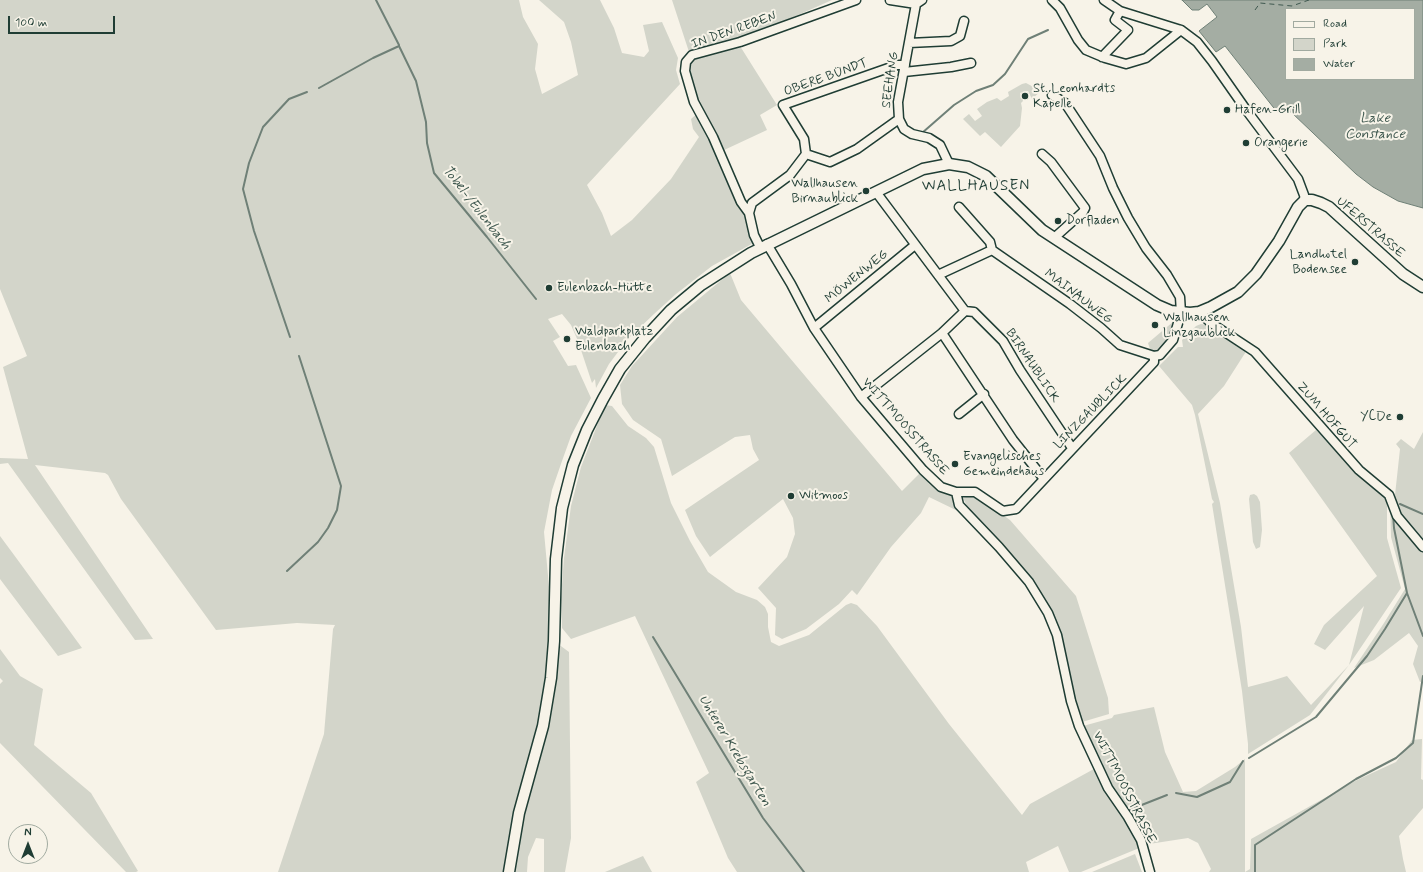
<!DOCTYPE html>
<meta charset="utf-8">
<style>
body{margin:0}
#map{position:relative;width:1423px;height:872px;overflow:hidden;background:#f7f3e8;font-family:Mynerve,sans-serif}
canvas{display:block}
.legend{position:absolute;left:1285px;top:8px;width:130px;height:72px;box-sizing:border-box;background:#f7f3e8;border:1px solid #a1aaa0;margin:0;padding:5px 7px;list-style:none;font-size:12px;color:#1f3d34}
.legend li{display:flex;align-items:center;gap:8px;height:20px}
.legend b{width:20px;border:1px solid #a1aaa0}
.north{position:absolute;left:8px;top:824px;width:40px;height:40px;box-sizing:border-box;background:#f7f3e8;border:1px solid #a1aaa0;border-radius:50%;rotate:0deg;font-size:11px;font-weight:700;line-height:16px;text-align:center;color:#1f3d34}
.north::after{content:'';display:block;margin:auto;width:14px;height:18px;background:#1f3d34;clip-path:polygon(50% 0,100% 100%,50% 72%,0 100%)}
.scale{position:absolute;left:8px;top:16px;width:107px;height:18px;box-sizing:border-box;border:2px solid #1f3d34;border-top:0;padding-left:5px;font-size:12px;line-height:14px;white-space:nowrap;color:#1f3d34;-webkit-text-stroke:3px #f7f3e8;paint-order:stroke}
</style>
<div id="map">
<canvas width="1423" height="872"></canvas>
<ul class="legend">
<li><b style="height:5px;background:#f7f3e8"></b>Road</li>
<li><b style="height:11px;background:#d3d5ca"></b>Park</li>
<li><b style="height:11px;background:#a4ada3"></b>Water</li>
</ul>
<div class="north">N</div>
<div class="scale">100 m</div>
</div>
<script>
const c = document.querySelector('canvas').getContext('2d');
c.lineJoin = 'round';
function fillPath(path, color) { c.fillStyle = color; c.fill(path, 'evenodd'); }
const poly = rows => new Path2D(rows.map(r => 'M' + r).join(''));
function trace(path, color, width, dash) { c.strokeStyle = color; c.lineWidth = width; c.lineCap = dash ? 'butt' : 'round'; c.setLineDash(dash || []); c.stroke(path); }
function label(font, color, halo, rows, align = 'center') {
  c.font = font + ' Mynerve,sans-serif'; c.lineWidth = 4; c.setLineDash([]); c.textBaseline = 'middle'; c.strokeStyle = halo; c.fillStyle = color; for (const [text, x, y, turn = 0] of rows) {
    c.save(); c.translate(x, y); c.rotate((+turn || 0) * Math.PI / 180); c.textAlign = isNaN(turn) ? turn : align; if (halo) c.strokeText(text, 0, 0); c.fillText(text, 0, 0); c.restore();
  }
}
fillPath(poly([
 [0,0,519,0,523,17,538,44,535,69,542,94,578,75,571,42,564,22,539,0,600,0,614,28,622,53,644,57,649,51,643,25,662,22,678,58,676,70,680,84,587,185,602,213,611,236,632,220,671,179,699,137,693,129,691,119,699,112,757,241,712,266,676,294,654,314,627,340,609,364,596,388,595,379,592,383,578,341,571,325,562,314,548,319,560,337,553,341,568,366,576,365,591,398,571,436,562,461,552,490,544,532,554,641,569,652,571,838,565,872,544,872,544,839,536,838,528,857,527,872,278,872,324,734,333,629,335,625,297,623,216,630,121,499,108,475,105,473,35,465,153,639,135,640,8,463,0,464,0,458,28,459,3,367,27,356,0,289],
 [672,0,832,0,764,30,690,55],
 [740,46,777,105,760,115,767,130,722,151,695,97,688,66,691,59],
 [1026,83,1041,91,1032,99,1028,91,1020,93,1023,101,1021,103,1022,108,1020,126,1001,147,985,132,980,136,963,119,969,114,975,121,982,116,977,109,987,102,997,98,1001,101,1009,96,1008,92,1022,84],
 [730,273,741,300,902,491,923,470,954,494,954,502,960,512,929,497,921,513,891,547,857,595,852,590,839,604,806,629,782,639,775,635,776,608,758,588,787,557,795,534,793,518,783,499,710,557,696,536,685,510,759,460,753,449,750,435,735,437,672,476,661,439,633,420,622,404,620,385,632,366,677,317],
 [1174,321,1176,324,1171,338,1159,350,1154,351,1150,349,1148,343],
 [1201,324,1207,325,1247,350,1224,386,1198,414,1220,503,1241,627,1248,687,1271,681,1287,676,1311,705,1349,665,1364,606,1325,650,1314,644,1324,625,1377,576,1289,453,1316,430,1356,473,1387,496,1387,538,1401,588,1349,665,1310,715,1248,754,1248,744,1242,691,1212,504,1214,502,1212,499,1195,415,1192,405,1159,366,1178,347,1183,347,1182,340,1196,326],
 [605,405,612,406,628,426,646,438,654,447,671,503,690,541,708,572,736,592,757,600,765,607,768,614,768,627,771,642,779,646,809,635,846,605,851,603,857,605,877,626,949,724,1022,815,1030,804,1103,764,1083,726,1112,718,1114,715,1154,707,1165,752,1183,792,1196,791,1235,767,1245,759,1245,872,1209,872,1211,869,1198,843,1188,838,1149,844,1081,872,1069,872,1058,846,1026,862,1029,872,737,872,728,858,696,782,709,773,635,616,571,639,562,628,561,598,564,558,571,506,581,467],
 [1423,432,1423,543,1399,514,1390,493,1395,495,1400,449,1396,444,1401,439,1414,449],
 [1254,494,1257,496,1260,502,1262,530,1260,547,1256,549,1253,542,1249,499,1250,495],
 [974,495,1010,520,1076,596,1108,698,1109,714,1082,722,1075,702,1061,635,1052,611,1033,580,967,506,963,498],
 [1390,498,1423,550,1423,681,1420,682,1413,664,1418,646,1409,633,1374,660,1354,668,1384,623,1405,589,1391,537],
 [0,536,17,559,82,648,58,656,0,579],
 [0,649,20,676,43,689,34,745,91,793,138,871,136,872,126,872,0,743,0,684,3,681,0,678],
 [1422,739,1421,779,1423,780,1423,808,1399,836,1403,859,1406,872,1245,872,1250,869,1251,839,1357,780,1396,762,1412,740],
 [1135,854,1142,872,1092,872],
 [643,856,652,872,605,872]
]), '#d3d5ca');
const water = poly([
 [1182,0,1423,0,1423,208,1398,201,1373,187,1356,174,1291,112,1277,112,1225,46,1216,52,1199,31,1217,17,1207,4,1199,10,1192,10,1182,0],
 [1286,9,1414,9,1414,79,1286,79,1286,9]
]);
fillPath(water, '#a4ada3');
trace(water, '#6f8077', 1);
trace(poly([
 [376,0,399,45],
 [319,88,373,58,399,46,416,81,426,122,427,143,434,173,487,237,536,299],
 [922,133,954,105,976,91,993,85,1005,74,1028,39,1048,30],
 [290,337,254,231,243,189,249,163,263,127,289,99,307,92],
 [1400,504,1423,514],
 [287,571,318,542,328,528,337,510,341,486,299,356],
 [1407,593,1423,636],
 [653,637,763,818,804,872],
 [1249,758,1316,717,1367,656,1385,629,1407,593,1394,528,1393,514],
 [1176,793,1197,797,1230,782,1243,761],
 [1129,810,1167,795],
 [1255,872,1255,845,1356,779,1396,758,1413,743,1423,676]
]), '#6f8077', 2);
trace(poly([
 [1255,10,1260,3,1292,6,1309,0]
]), '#405950', 1, [5, 4]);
const minor = poly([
 [890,0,916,4],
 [922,0,916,4,898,102,899,119,904,129,912,134,929,138,940,145,949,164],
 [1052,0,1060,8,1078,40,1086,50,1105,58,1126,64,1146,58,1181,30],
 [1104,0,1120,11,1181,30,1197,42,1212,61,1247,111,1298,179,1304,195,1305,200],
 [909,43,951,41,960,36,964,21],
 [1102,57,1128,30,1115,20,1120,11],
 [904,72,951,67,971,63],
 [1052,95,1065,103,1100,156,1113,188,1128,218,1146,248,1167,275,1180,297,1181,313,1173,340,1160,355,1154,356],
 [806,154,804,139,783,105,897,65,905,65],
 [1042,154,1051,162,1085,208,1083,212,1054,238],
 [876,192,965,311,974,312,1003,341,1020,370,1072,448],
 [959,207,990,242,992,250],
 [749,213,741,202,713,137,694,102,685,71,686,62,692,55,740,42,856,0],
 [767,244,791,284,814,328,861,397,923,470,941,487,956,492,975,492,1003,511,1016,509,1154,362,1154,356],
 [760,247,754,235,749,213,752,203,790,175,806,154,830,162,857,149,899,119],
 [938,275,992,250,1070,304,1101,328,1120,345,1154,356],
 [1199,312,1211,323,1255,352,1359,470,1389,495,1397,516,1423,547],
 [814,328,915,245],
 [942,333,1013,440,1044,479],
 [861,397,942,333,965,311],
 [959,414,984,394],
 [956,492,959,505,999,547,1029,582,1048,613,1057,635,1071,701,1079,726,1108,788,1128,817,1141,840,1150,872]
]);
const major = poly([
 [509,872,519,813,543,726,551,678,554,641,556,559,562,508,573,465,587,430,603,399,620,369,645,338,671,310,701,285,751,253,923,169,949,164,968,167,986,176,1042,230,1157,305,1171,311,1190,313,1199,312,1211,307,1238,292,1256,274,1279,241,1298,207,1305,200,1312,200,1321,203,1329,207,1403,274,1423,287]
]);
trace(minor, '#1f3d34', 11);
trace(major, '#1f3d34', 13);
trace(minor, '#f7f3e8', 8);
trace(major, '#f7f3e8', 10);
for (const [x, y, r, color] of [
 [1025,96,4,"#1f3d34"],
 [1227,110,4,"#1f3d34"],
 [1246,143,4,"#1f3d34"],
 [866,191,4,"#1f3d34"],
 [1058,221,4,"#1f3d34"],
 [1355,262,4,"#1f3d34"],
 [549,288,4,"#1f3d34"],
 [1155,325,4,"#1f3d34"],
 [567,339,4,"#1f3d34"],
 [1400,417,4,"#1f3d34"],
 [955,464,4,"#1f3d34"],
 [791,496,4,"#1f3d34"]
]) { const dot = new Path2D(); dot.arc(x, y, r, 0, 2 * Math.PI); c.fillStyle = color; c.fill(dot); trace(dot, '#f7f3e8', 1.5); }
label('13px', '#1f3d34', '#f7f3e8', [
 ["IN DEN REBEN",734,31,-19],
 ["OBERE BÜNDT",826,78,-20],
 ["SEEHANG",891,80,-82],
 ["UFERSTRASSE",1370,228,41],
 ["MÖWENWEG",857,277,-39],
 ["MAINAUWEG",1078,297,37],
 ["BIRNAUBLICK",1032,366,56],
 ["LINZGAUBLICK",1091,412,-46],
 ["ZUM HOFGUT",1326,416,49],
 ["WITTMOOSSTRASSE",905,427,49],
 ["WITTMOOSSTRASSE",1124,788,63]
]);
label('13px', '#1f3d34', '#f7f3e8', [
 ["St. Leonhardts",1033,89],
 ["Kapelle",1033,104],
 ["Hafen-Grill",1235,110],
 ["Orangerie",1254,143],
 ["Wallhausen",858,184,"right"],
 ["Birnaublick",858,199,"right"],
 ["Dorfladen",1066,221],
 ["Landhotel",1347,255,"right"],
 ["Bodensee",1347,270,"right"],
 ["Eulenbach-Hütte",557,288],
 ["Wallhausen",1163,318],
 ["Linzgaublick",1163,333],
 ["Waldparkplatz",575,332],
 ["Eulenbach",575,347],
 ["YCDe",1392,417,"right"],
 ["Evangelisches",963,457],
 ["Gemeindehaus",963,472],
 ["Witmoos",799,496]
], 'left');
label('italic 14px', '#405950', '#f7f3e8', [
 ["Lake",1375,119],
 ["Constance",1375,135],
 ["Tobel-/Eulenbach",476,208,52],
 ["Unterer Krebsgarten",734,751,59]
]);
c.letterSpacing = '1px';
label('15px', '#1f3d34', '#f7f3e8', [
 ["WALLHAUSEN",976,187]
]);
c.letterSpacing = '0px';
</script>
